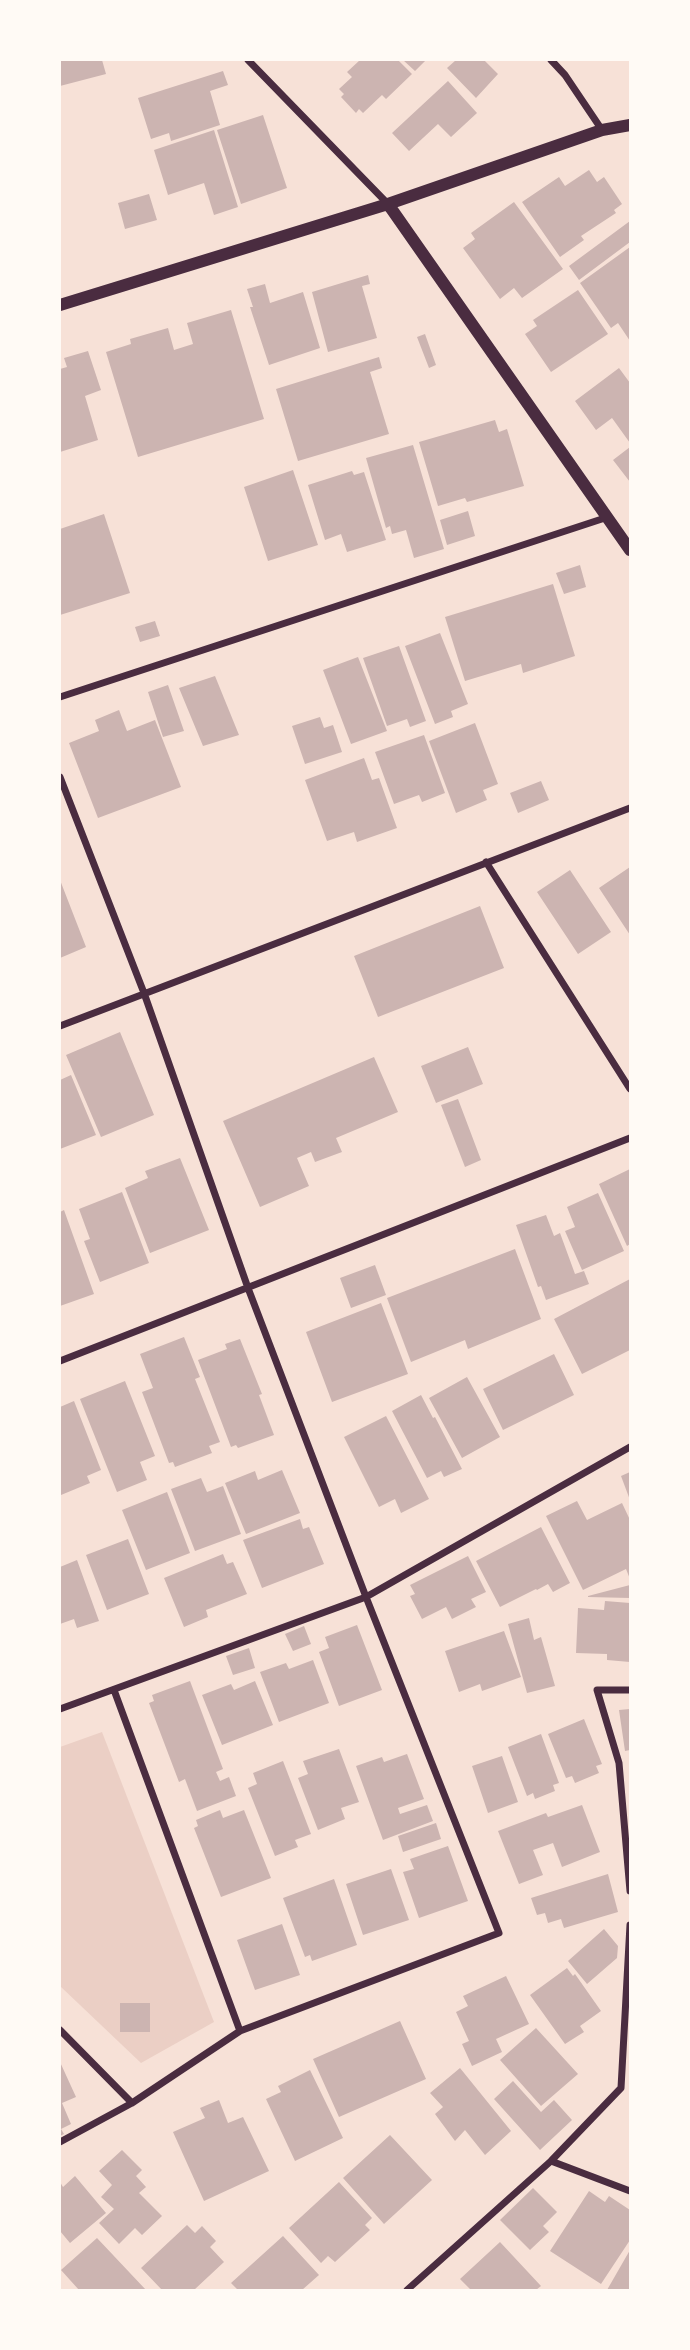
<!DOCTYPE html>
<style>
body{margin:0}
#map{position:relative;width:690px;height:2350px;overflow:hidden;background:#f7e1d7;font-family:Manrope,sans-serif}
canvas{display:block}
.frame{position:absolute;inset:0;border:61px solid #fffaf5;pointer-events:none}
</style>
<div id="map">
<canvas width="690" height="2350"></canvas>
<div class="frame"></div>
</div>
<script>
const c = document.querySelector('canvas').getContext('2d');
c.lineJoin = 'round';
function fillPath(path, color) { c.fillStyle = color; c.fill(path, 'evenodd'); }
const poly = rows => new Path2D(rows.map(r => 'M' + r).join(''));
function trace(path, color, width, dash) { c.strokeStyle = color; c.lineWidth = width; c.lineCap = dash ? 'butt' : 'round'; c.setLineDash(dash || []); c.stroke(path); }
fillPath(poly([
 [102,1732,214,2022,141,2063,60,1986,60,1747]
]), '#ebcfc5');
fillPath(poly([
 [60,60,102,60,106,74,60,86],
 [360,60,398,60,412,74,386,99,382,95,363,113,359,109,356,113,341,97,344,94,339,89,352,77,347,72],
 [403,60,426,60,415,71],
 [456,60,484,60,498,74,476,98,447,68],
 [223,71,228,85,210,91,220,125,171,141,169,133,151,139,138,98],
 [448,81,477,113,451,137,438,124,409,151,392,133],
 [263,115,287,188,241,204,217,130],
 [214,130,238,207,214,215,204,183,168,195,154,150],
 [589,170,597,182,604,177,622,204,614,210,616,213,581,236,584,240,560,257,522,202,559,177,565,186],
 [149,194,157,220,125,229,118,203],
 [514,202,563,269,522,298,514,288,500,299,463,248,475,239,471,233],
 [630,221,630,242,579,280,569,266],
 [630,247,630,341,618,323,611,328,580,283],
 [368,275,370,284,362,286,377,338,328,352,312,292],
 [265,284,270,303,303,292,320,348,269,365,250,307,253,307,247,289],
 [578,290,608,334,551,372,525,334,537,326,533,320],
 [231,310,264,419,138,457,106,352,131,344,130,339,168,328,174,350,193,344,187,323],
 [425,334,436,365,429,368,417,337],
 [88,351,101,390,85,396,98,440,60,452,60,369,67,367,64,358],
 [379,357,382,368,370,372,389,434,298,461,276,389],
 [619,368,630,383,630,443,612,418,596,430,575,401],
 [495,420,499,432,507,429,524,486,467,502,465,498,438,506,419,442],
 [413,445,444,549,414,558,406,530,392,534,390,526,386,528,366,458],
 [630,447,630,482,613,460],
 [293,470,318,545,268,561,244,487],
 [352,471,354,475,364,472,386,540,347,552,341,534,325,540,308,485],
 [468,511,475,536,447,545,440,520],
 [104,514,130,593,60,615,60,529],
 [580,565,586,587,564,594,556,573],
 [553,584,575,656,523,673,521,664,465,681,445,617],
 [155,621,160,636,140,642,135,627],
 [440,633,468,704,451,711,453,717,435,724,405,646],
 [399,646,426,721,410,727,407,719,387,726,363,658],
 [358,657,387,731,351,744,323,670],
 [215,676,239,735,203,746,179,688],
 [168,685,184,731,163,737,148,692],
 [119,710,127,731,155,720,181,787,98,818,69,743,99,731,95,720],
 [320,717,324,728,333,725,342,752,305,764,292,726],
 [475,723,498,784,483,790,487,800,456,813,429,741],
 [424,735,445,793,422,802,419,795,394,804,375,752],
 [364,758,372,780,379,778,397,828,357,842,354,832,327,841,305,780],
 [541,781,549,800,518,813,510,793],
 [630,867,630,935,599,888],
 [570,870,611,932,578,954,537,892],
 [60,880,86,947,60,958],
 [480,906,504,968,378,1017,354,956],
 [120,1032,154,1115,101,1137,66,1055],
 [468,1047,483,1084,436,1103,421,1066],
 [374,1057,398,1112,336,1138,342,1152,315,1162,311,1152,297,1158,309,1186,260,1207,223,1121],
 [71,1075,96,1135,60,1149,60,1080],
 [458,1099,481,1160,465,1167,441,1105],
 [180,1158,209,1230,150,1253,125,1188,148,1178,145,1171],
 [630,1169,630,1244,627,1246,599,1184],
 [122,1192,149,1263,100,1282,84,1241,90,1239,79,1209],
 [598,1193,624,1251,582,1270,565,1231,575,1227,567,1207],
 [64,1210,94,1294,60,1306,60,1212],
 [546,1215,554,1236,560,1233,575,1274,584,1271,589,1284,546,1300,541,1286,538,1287,516,1225],
 [515,1249,541,1319,468,1349,465,1340,411,1362,387,1298],
 [375,1265,386,1295,351,1308,340,1278],
 [630,1279,630,1350,582,1374,554,1319],
 [381,1303,408,1374,332,1402,306,1332],
 [184,1337,200,1377,195,1379,220,1442,209,1446,212,1453,175,1467,173,1462,169,1463,142,1392,153,1388,140,1354],
 [240,1339,262,1394,259,1395,274,1435,238,1448,236,1445,231,1447,198,1360,227,1349,225,1344],
 [554,1354,574,1395,503,1430,483,1389],
 [467,1377,500,1437,462,1458,429,1398],
 [125,1381,155,1456,140,1462,147,1480,117,1492,80,1399],
 [421,1395,433,1418,435,1417,462,1469,444,1477,441,1471,427,1478,392,1411],
 [74,1401,101,1470,87,1476,90,1483,61,1495,60,1407],
 [386,1416,429,1499,401,1513,395,1499,379,1507,344,1437],
 [282,1470,300,1513,246,1534,225,1483,255,1471,258,1480],
 [630,1472,630,1500,621,1476],
 [201,1478,207,1492,223,1486,241,1534,195,1551,171,1489],
 [167,1492,190,1553,146,1570,122,1510],
 [577,1501,587,1520,622,1503,630,1520,630,1579,626,1569,583,1590,546,1516],
 [300,1519,303,1529,309,1527,324,1564,262,1588,243,1540],
 [541,1527,570,1583,553,1592,548,1584,537,1590,536,1589,500,1607,476,1561],
 [128,1539,149,1594,107,1610,86,1555],
 [223,1554,227,1564,233,1562,247,1594,206,1610,208,1617,184,1627,164,1578],
 [468,1556,486,1592,471,1599,476,1607,452,1619,446,1607,422,1619,410,1596,415,1594,410,1585],
 [77,1560,99,1621,77,1628,74,1619,60,1624,60,1567],
 [630,1585,630,1598,588,1597,588,1596],
 [605,1601,630,1603,630,1662,607,1660,607,1654,576,1653,578,1608,604,1610],
 [529,1618,534,1640,541,1637,555,1686,527,1693,508,1624],
 [357,1625,382,1690,339,1706,319,1652,329,1648,325,1637],
 [304,1626,311,1644,293,1651,285,1634],
 [504,1631,521,1677,482,1691,480,1684,459,1692,445,1651],
 [249,1648,255,1668,233,1675,226,1656],
 [313,1660,329,1703,279,1722,260,1672,286,1663,289,1669],
 [190,1681,223,1769,216,1772,220,1781,229,1777,236,1796,197,1811,185,1779,179,1782,149,1703,154,1701,152,1695],
 [255,1681,273,1725,222,1745,202,1695,231,1684,234,1690],
 [630,1709,630,1750,625,1751,619,1710],
 [584,1719,602,1764,596,1766,599,1773,575,1783,572,1776,566,1778,548,1734],
 [541,1734,559,1783,553,1785,555,1791,535,1799,533,1793,527,1796,508,1747],
 [339,1749,359,1802,341,1808,345,1819,318,1830,298,1778,308,1774,303,1761],
 [407,1754,424,1799,398,1808,400,1814,427,1805,433,1821,383,1840,356,1766,382,1757,384,1762],
 [502,1756,518,1802,488,1813,472,1766],
 [283,1761,311,1834,295,1840,298,1847,275,1856,248,1788,257,1784,253,1773],
 [582,1805,600,1852,562,1867,553,1843,533,1850,543,1875,519,1884,498,1831,546,1813,548,1817],
 [220,1810,223,1818,244,1810,271,1878,221,1897,194,1828,198,1826,196,1820],
 [436,1823,441,1839,403,1852,398,1836],
 [448,1846,468,1901,419,1918,403,1872,414,1869,410,1859],
 [391,1869,409,1920,363,1935,346,1884],
 [608,1874,618,1912,564,1928,561,1919,548,1923,545,1913,537,1915,531,1898],
 [334,1879,357,1945,312,1961,310,1955,305,1957,283,1898],
 [282,1924,300,1975,255,1990,237,1940],
 [604,1929,618,1946,617,1958,587,1984,568,1961],
 [567,1968,573,1976,575,1974,601,2011,580,2026,584,2032,565,2044,530,1995],
 [506,1976,529,2024,496,2039,502,2052,472,2066,462,2044,469,2041,456,2012,468,2006,463,1996],
 [120,2003,150,2003,150,2032,120,2032],
 [400,2021,426,2079,339,2117,313,2059],
 [536,2028,578,2074,541,2106,500,2060],
 [60,2062,76,2097,62,2103,71,2124,61,2129,64,2134,60,2136],
 [460,2068,511,2131,485,2155,465,2130,455,2141,435,2114,443,2107,430,2093],
 [310,2070,343,2138,295,2161,266,2099,281,2092,278,2086],
 [513,2081,541,2112,554,2100,572,2120,540,2150,494,2099],
 [219,2100,228,2123,243,2117,269,2171,204,2201,173,2132,205,2118,200,2108],
 [390,2135,432,2180,384,2224,343,2178],
 [122,2150,142,2170,136,2176,146,2187,139,2193,162,2216,142,2235,135,2228,119,2244,99,2223,114,2209,101,2197,112,2185,99,2171],
 [75,2176,106,2213,70,2243,60,2231,60,2182,63,2187],
 [339,2182,372,2218,365,2225,370,2230,335,2262,328,2256,321,2263,289,2228],
 [533,2188,557,2212,543,2226,549,2232,530,2250,500,2220],
 [589,2191,605,2202,609,2196,630,2210,630,2240,601,2284,550,2251],
 [187,2225,195,2233,202,2226,216,2241,210,2247,224,2262,194,2290,162,2290,141,2268],
 [283,2236,319,2275,302,2290,238,2290,231,2283],
 [97,2238,146,2290,79,2290,61,2270],
 [500,2242,541,2286,536,2290,471,2290,460,2279],
 [630,2250,630,2290,607,2290]
]), '#ccb4b1');
trace(poly([
 [248,60,388,204],
 [551,60,565,75,602,130],
 [60,697,608,517],
 [60,777,144,993,248,1288,366,1597,499,1933,240,2031,132,2103,60,2142],
 [486,862,630,1089],
 [60,1026,630,808],
 [60,1361,630,1138],
 [114,1690,240,2031],
 [630,1690,597,1690,619,1763,630,1891],
 [60,1709,366,1597,630,1447],
 [60,2030,132,2103],
 [551,2161,630,2191],
 [407,2290,551,2161,621,2088,630,1925]
]), '#4a2c40', 7);
trace(poly([
 [388,204,630,550],
 [60,305,388,204,602,130,630,125]
]), '#4a2c40', 12);
</script>
